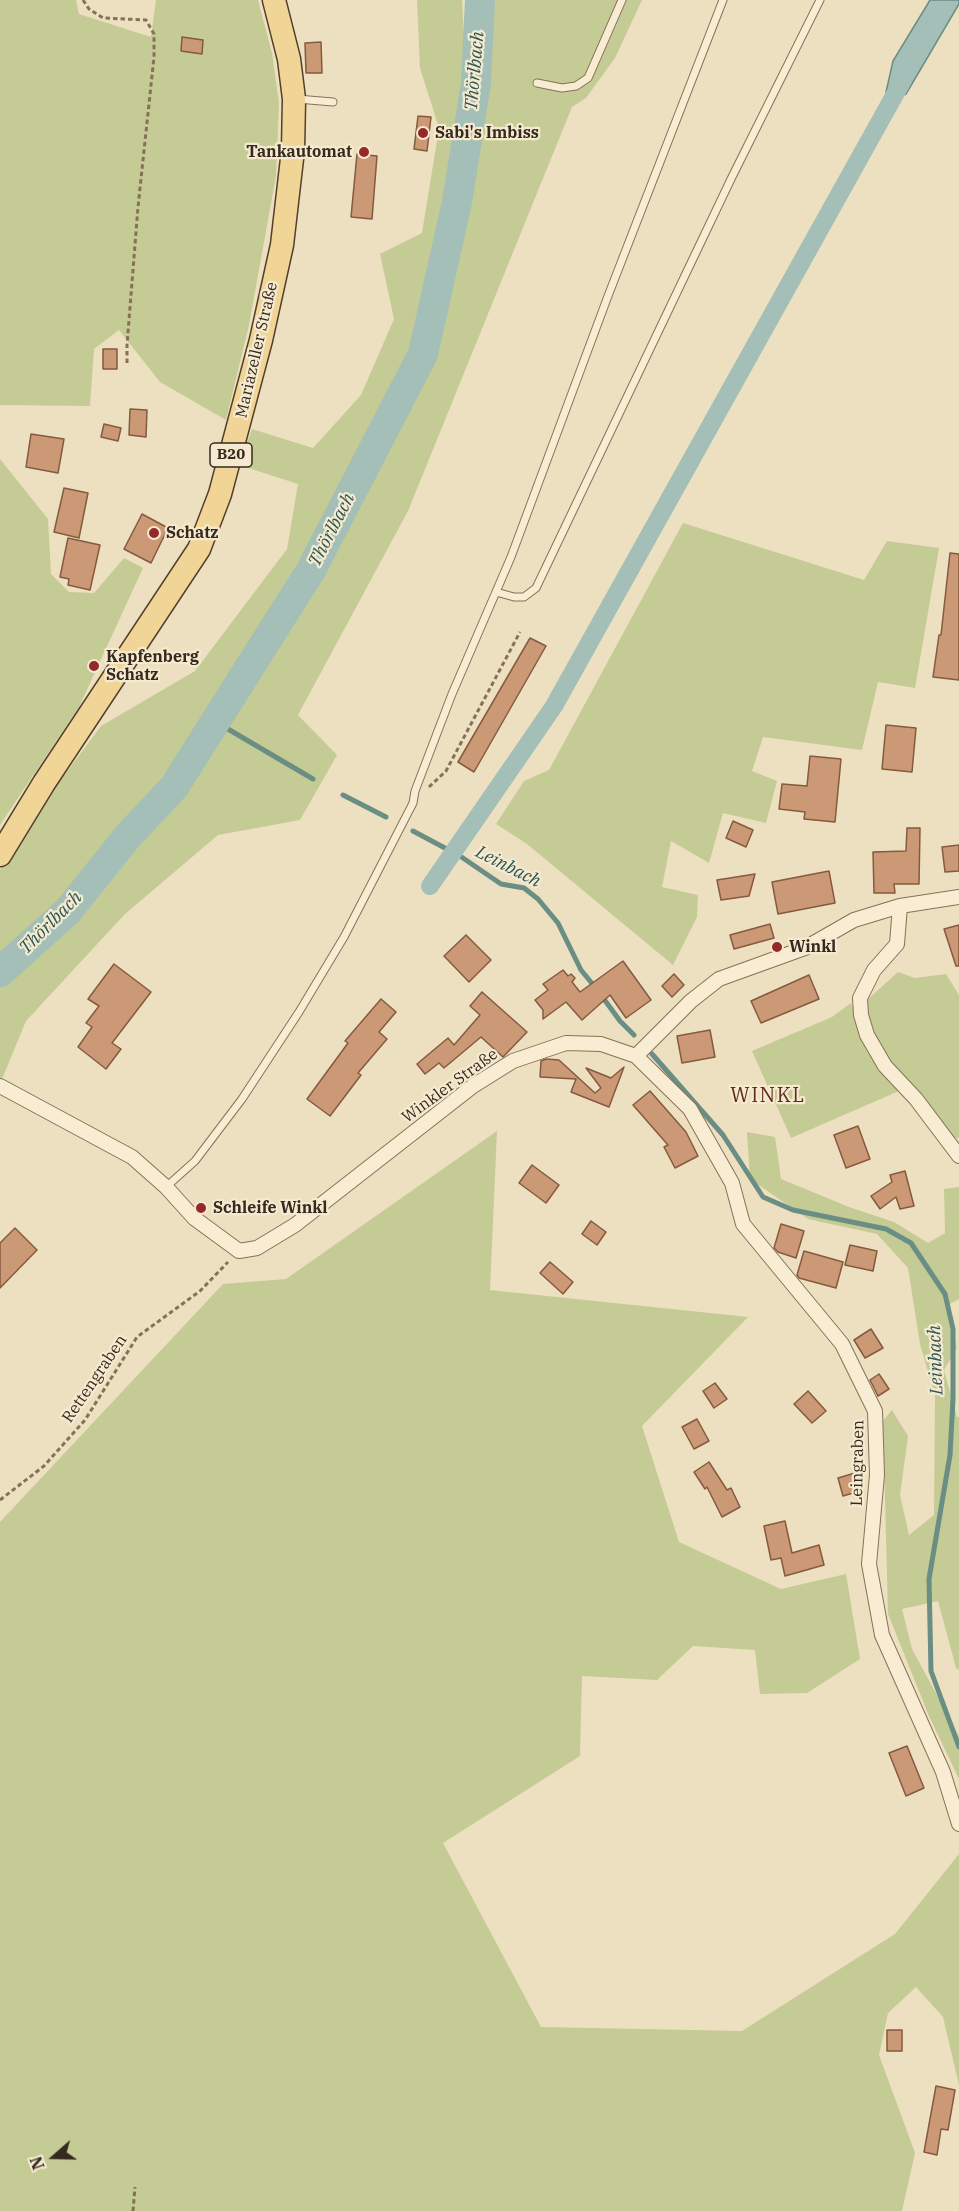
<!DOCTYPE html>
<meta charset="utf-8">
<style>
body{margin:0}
#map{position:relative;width:959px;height:2211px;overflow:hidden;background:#ede0c0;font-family:"IBM Plex Serif",serif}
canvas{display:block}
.north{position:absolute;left:24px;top:2127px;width:60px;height:60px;-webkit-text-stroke:4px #f5ead0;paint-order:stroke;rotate:250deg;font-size:16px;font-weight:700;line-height:24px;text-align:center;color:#36291d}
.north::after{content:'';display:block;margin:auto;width:21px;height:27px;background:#36291d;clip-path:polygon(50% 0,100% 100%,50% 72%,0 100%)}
</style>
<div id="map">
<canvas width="959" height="2211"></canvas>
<div class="north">N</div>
</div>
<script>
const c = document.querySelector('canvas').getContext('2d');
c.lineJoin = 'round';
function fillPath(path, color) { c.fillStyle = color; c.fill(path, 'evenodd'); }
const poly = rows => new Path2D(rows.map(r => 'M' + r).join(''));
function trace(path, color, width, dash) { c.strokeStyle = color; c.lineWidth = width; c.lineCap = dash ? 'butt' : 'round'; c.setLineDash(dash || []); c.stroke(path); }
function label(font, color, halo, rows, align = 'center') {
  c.font = font + ' "IBM Plex Serif",serif'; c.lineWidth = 4.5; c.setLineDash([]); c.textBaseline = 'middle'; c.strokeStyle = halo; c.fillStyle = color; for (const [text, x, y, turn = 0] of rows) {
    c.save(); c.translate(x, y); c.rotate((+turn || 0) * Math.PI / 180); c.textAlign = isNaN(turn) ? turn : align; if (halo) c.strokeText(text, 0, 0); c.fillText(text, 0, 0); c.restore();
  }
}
fillPath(poly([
 [0,0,76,0,79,14,151,37,156,0,258,0,272,53,279,103,276,176,249,325,226,420,160,382,119,330,94,349,90,406,0,405],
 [417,0,462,0,464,37,459,165,421,324,345,485,188,743,92,871,0,962,0,870,27,825,101,726,195,671,287,549,298,484,239,465,252,429,313,448,361,395,394,319,380,254,422,233,439,128,420,68],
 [489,0,642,0,615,58,586,98,572,107,408,511,298,715,337,755,300,820,218,835,125,914,26,1021,0,1084,0,984,82,917,183,790,248,694,363,498,432,356,487,105],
 [0,459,48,519,51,574,69,592,94,593,124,558,143,568,79,707,0,825],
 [683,523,864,580,887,541,939,548,915,688,878,682,862,750,763,737,752,771,777,781,766,823,723,813,709,863,671,841,662,887,698,895,697,917,673,965,527,844,496,824,524,781,549,770],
 [898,972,915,978,946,974,959,995,959,1138,954,1138,886,1058,866,1021,866,1001],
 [851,1003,879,1067,899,1091,791,1138,752,1051,832,1017],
 [497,1131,490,1290,748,1317,642,1426,679,1542,781,1589,846,1574,860,1659,807,1693,760,1694,755,1650,693,1646,657,1680,582,1676,580,1756,443,1843,541,2027,742,2031,895,1934,959,1854,959,2085,943,2017,916,1987,888,2013,879,2055,915,2153,902,2211,0,2211,0,1522,223,1284,286,1279],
 [747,1132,775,1137,781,1179,849,1207,894,1222,928,1243,945,1233,944,1189,959,1187,959,1299,948,1305,957,1348,944,1370,957,1417,959,1417,959,1670,956,1668,938,1601,902,1609,912,1649,959,1736,959,1779,929,1716,888,1614,883,1421,892,1410,908,1436,900,1495,909,1535,934,1515,935,1396,920,1344,908,1268,877,1234,808,1219,750,1179]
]), '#c5cb94');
const water = poly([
 [930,0,959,0,959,4,906,94,890,101,886,92,893,61,930,0]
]);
fillPath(water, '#a3bfb7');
trace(water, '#6a8d84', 1.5);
trace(poly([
 [216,722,313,779],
 [343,795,386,817],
 [413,831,460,856,501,884,524,888,538,899,558,923,581,970,595,987],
 [601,995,620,1021,634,1035],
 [652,1054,723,1135,763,1197,793,1210,886,1229,911,1243,945,1294,953,1329,953,1399,950,1455,929,1579,931,1671,959,1747]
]), '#6a8d84', 5);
trace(poly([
 [430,886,554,706,903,80]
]), '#a3bfb7', 18);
trace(poly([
 [0,972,68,911,128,836,174,787,311,570,423,354,457,202,476,83,480,0]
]), '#a3bfb7', 30);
const building = poly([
 [182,37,203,40,202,54,181,51,182,37],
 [321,42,322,73,306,73,305,43,321,42],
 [418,116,431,117,427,151,414,149,418,116],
 [357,154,377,156,372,219,351,217,357,154],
 [103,349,117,349,117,369,103,369,103,349],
 [130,409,147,410,146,437,129,435,130,409],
 [104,424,121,428,118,441,101,437,104,424],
 [31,434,64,439,58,473,26,467,31,434],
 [64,488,88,493,79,538,54,532,64,488],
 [142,514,168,528,151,563,124,549,142,514],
 [68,538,100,545,90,590,68,585,69,579,60,577,68,538],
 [950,553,959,554,959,680,933,677,939,635,941,635,950,553],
 [530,638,546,646,474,772,458,762,530,638],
 [886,725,916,728,912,772,882,769,886,725],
 [810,756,841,759,835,822,804,819,805,812,779,809,782,784,807,786,810,756],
 [733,821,753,830,746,847,726,838,733,821],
 [907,828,920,828,919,884,894,884,895,893,874,893,873,852,906,851,907,828],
 [959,845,959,871,945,872,942,847,959,845],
 [829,871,835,903,778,914,772,882,829,871],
 [755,874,749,896,721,900,717,880,755,874],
 [770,924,774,938,734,949,730,935,770,924],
 [959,925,959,966,956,966,944,929,959,925],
 [466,935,491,960,469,982,444,956,466,935],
 [623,961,651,1000,626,1018,610,995,582,1020,566,1002,543,1019,543,1010,535,1000,548,990,543,984,563,970,568,976,571,974,575,978,572,982,580,992,623,961],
 [114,964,151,992,112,1043,121,1049,106,1069,78,1047,92,1027,86,1023,99,1006,88,999,114,964],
 [674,974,684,985,672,997,662,986,674,974],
 [809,975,819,999,761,1023,751,1001,809,975],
 [482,992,527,1032,503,1057,481,1037,444,1068,439,1063,425,1074,417,1064,448,1038,454,1045,480,1015,470,1006,482,992],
 [381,999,396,1012,379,1032,387,1039,358,1073,361,1075,330,1116,307,1099,348,1043,345,1041,381,999],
 [710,1030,715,1057,682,1063,677,1036,710,1030],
 [546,1059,559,1060,595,1093,601,1088,586,1068,611,1078,624,1067,609,1107,571,1092,576,1079,540,1077,541,1061,546,1059],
 [650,1091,686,1132,698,1156,675,1168,664,1147,668,1145,633,1105,650,1091],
 [858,1126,870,1159,846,1168,834,1135,858,1126],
 [532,1165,559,1185,546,1203,519,1183,532,1165],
 [905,1171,914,1206,900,1209,896,1197,880,1209,871,1196,892,1182,890,1175,905,1171],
 [591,1221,606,1232,597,1245,582,1234,591,1221],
 [781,1224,804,1231,796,1258,778,1252,774,1248,781,1224],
 [15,1228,37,1250,0,1288,0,1243,15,1228],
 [850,1245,877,1251,873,1271,845,1265,850,1245],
 [804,1251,843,1262,836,1288,799,1278,797,1275,804,1251],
 [550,1262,573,1282,563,1294,540,1273,550,1262],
 [871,1329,883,1348,865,1358,854,1340,871,1329],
 [879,1374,889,1389,878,1396,870,1380,879,1374],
 [715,1383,727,1399,714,1408,703,1391,715,1383],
 [808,1391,826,1411,812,1423,794,1404,808,1391],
 [697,1419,709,1441,694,1449,682,1427,697,1419],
 [709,1462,727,1490,731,1488,740,1507,722,1517,707,1487,705,1489,694,1472,709,1462],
 [855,1473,860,1491,843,1496,838,1478,855,1473],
 [785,1521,792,1553,819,1545,824,1565,785,1576,781,1558,771,1560,764,1526,785,1521],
 [907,1746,924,1788,906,1796,889,1753,907,1746],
 [887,2030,902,2030,902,2051,887,2051,887,2030],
 [936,2086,955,2090,948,2130,941,2129,937,2155,924,2152,936,2086]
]);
fillPath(building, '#cb9976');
trace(building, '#855a3e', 1.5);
const service = poly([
 [537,83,562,88,576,86,588,78,622,0],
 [297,99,333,102],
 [496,592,514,597,524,597,536,588,731,179,820,0],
 [166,1187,195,1161,242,1099,299,1012,344,937,413,803,415,791,452,694,511,557,608,296,723,0]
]);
const minor = poly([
 [900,906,897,944,874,970,860,998,861,1015,867,1035,885,1066,916,1099,959,1156],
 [636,1056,690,1109,732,1183,743,1224,842,1344,875,1411,877,1475,869,1564,882,1635,943,1772,959,1824],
 [0,1086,132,1157,166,1187,194,1218,239,1251,257,1248,295,1225,473,1086,513,1061,566,1043,601,1044,636,1056,691,1001,719,979,805,948,854,920,900,906,959,897]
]);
const primary = poly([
 [0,855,44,783,199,549,220,494,261,340,282,245,293,150,294,99,289,59,274,0]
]);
trace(service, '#867158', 9);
trace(minor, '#867158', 16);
trace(primary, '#543f2d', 25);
trace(poly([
 [83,0,89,9,103,18,146,20,154,34,154,57,138,207,127,345,127,364],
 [429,787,446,771,520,632],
 [0,1500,44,1466,85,1420,137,1337,200,1291,228,1262],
 [133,2211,135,2187]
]), '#867158', 3, [4.5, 3]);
trace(service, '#f8edd3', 7);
trace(minor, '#f8edd3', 14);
trace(primary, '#f1d597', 22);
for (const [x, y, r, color] of [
 [423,133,6,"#95292a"],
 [364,152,6,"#95292a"],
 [154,533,6,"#95292a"],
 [94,666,6,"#95292a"],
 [777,947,6,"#95292a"],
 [201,1208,6,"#95292a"]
]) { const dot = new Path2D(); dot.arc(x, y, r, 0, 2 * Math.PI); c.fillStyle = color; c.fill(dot); trace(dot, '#f5ead0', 2); }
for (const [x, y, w] of [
 [231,455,42]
]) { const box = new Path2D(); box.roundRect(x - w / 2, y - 12, w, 24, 4.5); c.fillStyle = '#f5ead0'; c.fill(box); trace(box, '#36291d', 1.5); }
label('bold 15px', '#36291d', null, [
 ["B20",231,455]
]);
label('bold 16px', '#36291d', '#f5ead0', [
 ["Sabi's Imbiss",435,133],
 ["Tankautomat",352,152,"right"],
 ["Schatz",166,533],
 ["Kapfenberg",106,657],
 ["Schatz",106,675],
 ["Winkl",789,947],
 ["Schleife Winkl",213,1208]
], 'left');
label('16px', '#36291d', '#f5ead0', [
 ["Mariazeller Straße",257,350,-77],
 ["Winkler Straße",450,1086,-36],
 ["Rettengraben",95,1379,-56],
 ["Leingraben",858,1463,-89]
]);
label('italic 18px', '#2c5653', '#f5ead0', [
 ["Thörlbach",475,71,-85],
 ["Thörlbach",332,530,-63],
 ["Leinbach",508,867,27],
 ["Thörlbach",51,923,-45],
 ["Leinbach",936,1360,-92]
]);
c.letterSpacing = '1.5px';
label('20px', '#622b1c', '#f5ead0', [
 ["WINKL",768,1096]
]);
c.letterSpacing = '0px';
</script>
